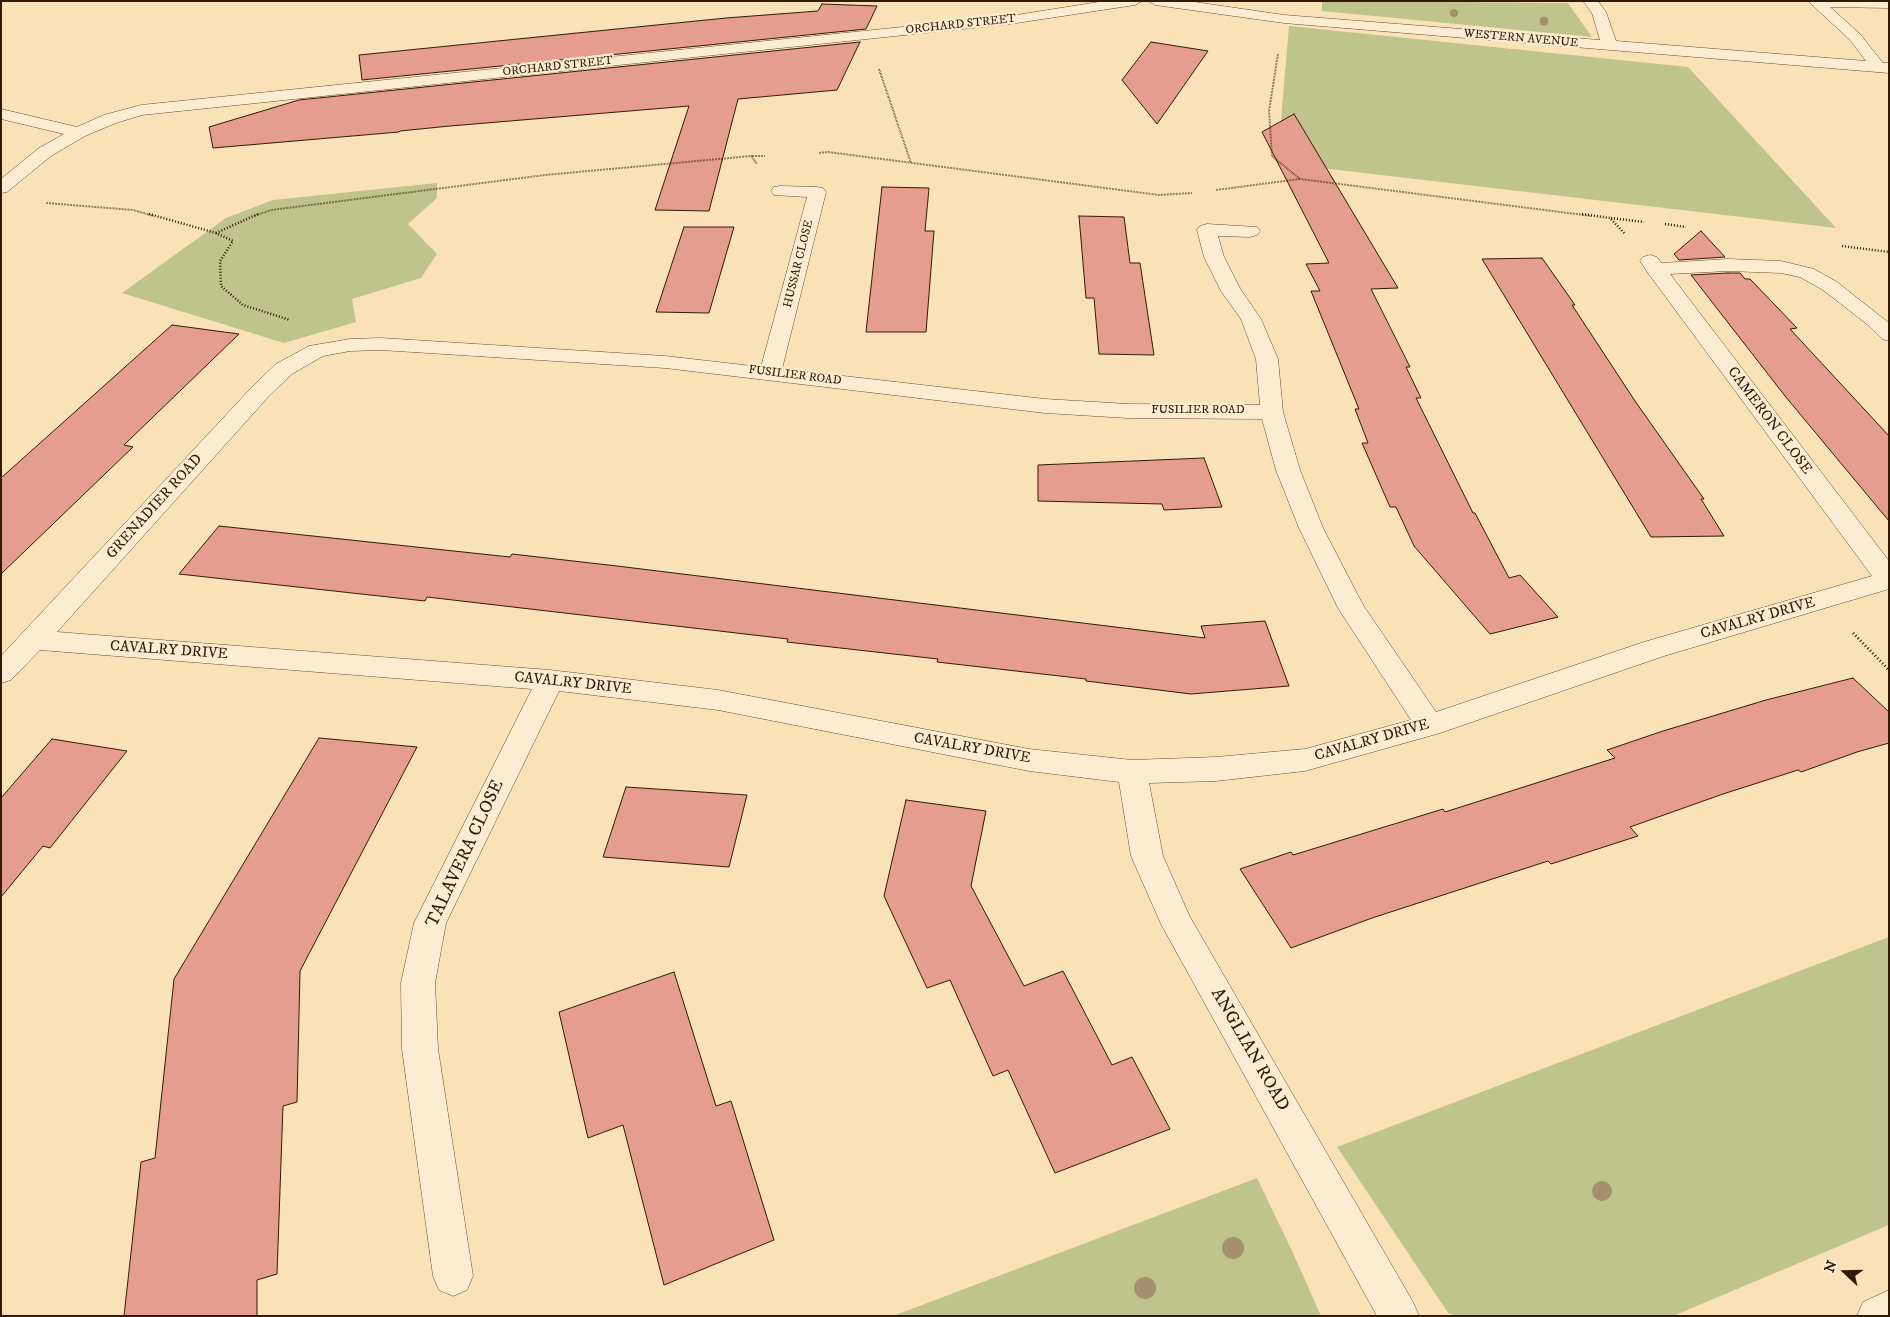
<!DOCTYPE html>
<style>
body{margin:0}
#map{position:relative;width:1890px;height:1317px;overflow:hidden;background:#fae2b8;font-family:"IM FELL DW Pica",serif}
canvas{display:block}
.frame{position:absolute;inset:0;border:2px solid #341905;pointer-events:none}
.north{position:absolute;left:1820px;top:1247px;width:50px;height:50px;-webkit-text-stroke:4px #fcecd1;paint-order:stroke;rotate:291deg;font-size:14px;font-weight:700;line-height:20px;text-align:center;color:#341905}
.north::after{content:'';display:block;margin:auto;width:18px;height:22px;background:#341905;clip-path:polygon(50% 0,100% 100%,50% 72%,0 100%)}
</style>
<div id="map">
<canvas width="1890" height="1317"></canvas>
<div class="frame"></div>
<div class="north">N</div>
</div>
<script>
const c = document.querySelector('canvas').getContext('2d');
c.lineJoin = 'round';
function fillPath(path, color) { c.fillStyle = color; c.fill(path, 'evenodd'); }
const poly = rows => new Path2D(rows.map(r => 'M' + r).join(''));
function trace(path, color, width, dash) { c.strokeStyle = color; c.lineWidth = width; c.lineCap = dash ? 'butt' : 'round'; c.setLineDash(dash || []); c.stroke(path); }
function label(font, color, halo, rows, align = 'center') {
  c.font = font + ' "IM FELL DW Pica",serif'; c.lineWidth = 4.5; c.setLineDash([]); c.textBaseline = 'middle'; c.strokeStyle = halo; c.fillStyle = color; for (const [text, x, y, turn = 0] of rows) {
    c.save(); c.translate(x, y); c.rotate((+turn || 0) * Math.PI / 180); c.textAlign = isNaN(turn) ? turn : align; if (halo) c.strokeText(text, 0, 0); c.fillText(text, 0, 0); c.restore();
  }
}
fillPath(poly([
 [1322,1,1568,3,1592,37,1322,11],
 [1289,26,1688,67,1836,228,1321,168,1293,149,1281,120],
 [437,183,437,198,408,224,437,254,421,278,352,299,356,322,284,343,122,293,226,218,273,200],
 [1889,937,1889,1225,1673,1316,1455,1316,1448,1313,1337,1147],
 [1257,1178,1293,1253,1321,1316,893,1316]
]), '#bfc38e');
const building = poly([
 [822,4,877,6,866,29,362,80,359,55,726,18,818,11,822,4],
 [860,42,837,90,738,99,709,211,655,210,689,106,450,126,400,131,399,132,213,148,209,127,299,100,860,42],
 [1151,42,1208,51,1157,124,1122,80,1151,42],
 [1294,114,1398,288,1371,289,1410,367,1406,367,1421,398,1416,398,1473,513,1475,513,1509,578,1520,575,1558,617,1490,634,1414,546,1396,507,1390,507,1362,443,1368,443,1355,409,1359,409,1311,291,1320,291,1306,264,1329,263,1262,132,1294,114],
 [882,187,929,188,925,231,934,231,926,332,866,332,882,187],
 [1079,216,1124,217,1130,263,1140,263,1154,355,1099,354,1094,298,1086,298,1079,216],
 [684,227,734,227,709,313,656,312,684,227],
 [1701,231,1725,257,1679,260,1674,254,1701,231],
 [1542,258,1575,305,1572,305,1635,401,1704,499,1701,499,1724,536,1651,537,1482,259,1542,258],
 [1728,273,1740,273,1745,279,1750,279,1797,328,1790,329,1889,436,1889,521,1785,396,1691,275,1728,273],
 [172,325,239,334,124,445,133,447,1,574,1,478,172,325],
 [1204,458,1222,507,1164,510,1162,504,1038,501,1038,465,1204,458],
 [219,526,510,557,512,554,617,566,1205,638,1201,626,1265,621,1289,686,1191,694,1086,681,1086,679,937,662,938,659,787,642,788,639,427,597,425,601,179,574,219,526],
 [1853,678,1889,712,1889,743,1857,752,1801,772,1798,770,1723,794,1630,827,1638,836,1551,864,1548,861,1372,918,1291,948,1240,869,1291,852,1293,855,1443,809,1445,812,1615,758,1607,750,1663,731,1766,700,1853,678],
 [319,738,417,747,300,971,297,1102,283,1106,277,1274,257,1280,257,1316,124,1316,141,1162,155,1158,174,979,319,738],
 [52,739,127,751,50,848,43,846,1,897,1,798,52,739],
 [626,787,747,795,729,867,603,857,626,787],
 [906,800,986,811,971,886,1024,986,1063,971,1112,1065,1132,1057,1170,1129,1055,1173,1008,1070,993,1076,950,980,927,988,884,896,906,800],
 [674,972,716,1106,731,1101,774,1240,664,1285,623,1125,588,1138,559,1012,674,972]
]);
fillPath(building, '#e59d8d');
trace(building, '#341905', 1);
const minor = poly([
 [1105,1,1142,1,1135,5,1010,24,142,115,116,123,85,136,51,156,7,192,1,193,1,179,39,148,64,134,1,119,1,109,77,127,104,115,141,105,1010,16,1105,1],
 [1148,1,1188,1,1284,15,1600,40,1592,13,1583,1,1598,1,1606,12,1616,41,1866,61,1850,40,1808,1,1889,1,1889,8,1830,7,1860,34,1883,63,1889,63,1889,73,1284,23,1155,5,1148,1],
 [780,186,817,187,823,188,826,192,782,369,1045,399,1128,404,1260,405,1256,359,1241,319,1221,291,1204,257,1197,230,1200,226,1207,224,1257,227,1260,231,1257,235,1250,237,1218,236,1224,257,1241,290,1261,319,1278,359,1283,412,1300,470,1323,528,1363,605,1436,712,1644,642,1872,576,1648,273,1640,261,1643,257,1650,255,1657,257,1661,263,1728,259,1781,261,1814,269,1837,282,1889,323,1889,341,1882,339,1868,325,1823,290,1800,277,1781,273,1728,271,1670,274,1889,561,1889,589,1664,656,1440,733,1305,771,1216,781,1149,783,1163,856,1190,917,1413,1302,1419,1316,1377,1316,1161,924,1131,856,1119,782,1029,771,718,710,559,691,446,923,435,983,438,1049,473,1276,467,1290,453,1296,439,1290,433,1276,402,1049,401,983,414,923,532,689,40,650,11,680,1,683,1,656,253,386,276,364,309,346,350,339,381,338,665,356,761,367,807,197,774,195,771,191,774,187,780,186],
 [381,350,665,368,1045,413,1128,418,1262,419,1276,470,1299,528,1338,608,1411,720,1305,749,1216,757,1132,760,1029,749,718,690,550,670,57,632,269,396,292,374,323,356,350,351,381,350],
 [1889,1290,1889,1316,1857,1316,1863,1302,1889,1290]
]);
trace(minor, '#664b32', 1);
trace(poly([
 [1278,54,1269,111,1272,156,1300,179],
 [879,69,911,163],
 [819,153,828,152,1159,195,1192,193],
 [752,156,765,156],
 [1216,190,1300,179,1592,216],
 [46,203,133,210,154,216],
 [254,216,271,210,545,175,751,156,757,164]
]), '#341905', 2, [0.5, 1]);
trace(poly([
 [149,214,216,233,233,241,220,261,221,286,243,305,290,320],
 [1582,214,1610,218,1625,234],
 [1611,218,1644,222],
 [1665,224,1686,227],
 [216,233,258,214],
 [1842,246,1889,252]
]), '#341905', 2.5, [1, 2]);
trace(poly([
 [1853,633,1889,670]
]), '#341905', 3, [1, 2.5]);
fillPath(minor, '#fcecd1');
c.fillStyle = '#a4906c';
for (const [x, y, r] of [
 [1454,13,4],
 [1544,21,4.5],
 [1602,1191,10],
 [1233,1248,11],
 [1145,1288,11]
]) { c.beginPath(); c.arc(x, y, r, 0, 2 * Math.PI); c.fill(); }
label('12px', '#341905', '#fcecd1', [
 ["ORCHARD STREET",961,25,-6],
 ["WESTERN AVENUE",1521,39,5],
 ["ORCHARD STREET",558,67,-6],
 ["HUSSAR CLOSE",799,264,-76],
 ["FUSILIER ROAD",795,376,7],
 ["FUSILIER ROAD",1198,411]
]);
label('15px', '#341905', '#fcecd1', [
 ["CAMERON CLOSE",1769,421,53],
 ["GRENADIER ROAD",155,507,-48],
 ["CAVALRY DRIVE",1758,619,-16],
 ["CAVALRY DRIVE",169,651,4],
 ["CAVALRY DRIVE",573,684,6],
 ["CAVALRY DRIVE",1372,741,-16],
 ["CAVALRY DRIVE",972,749,10]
]);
label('18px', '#341905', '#fcecd1', [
 ["TALAVERA CLOSE",466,854,-65],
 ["ANGLIAN ROAD",1249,1050,60]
]);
</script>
